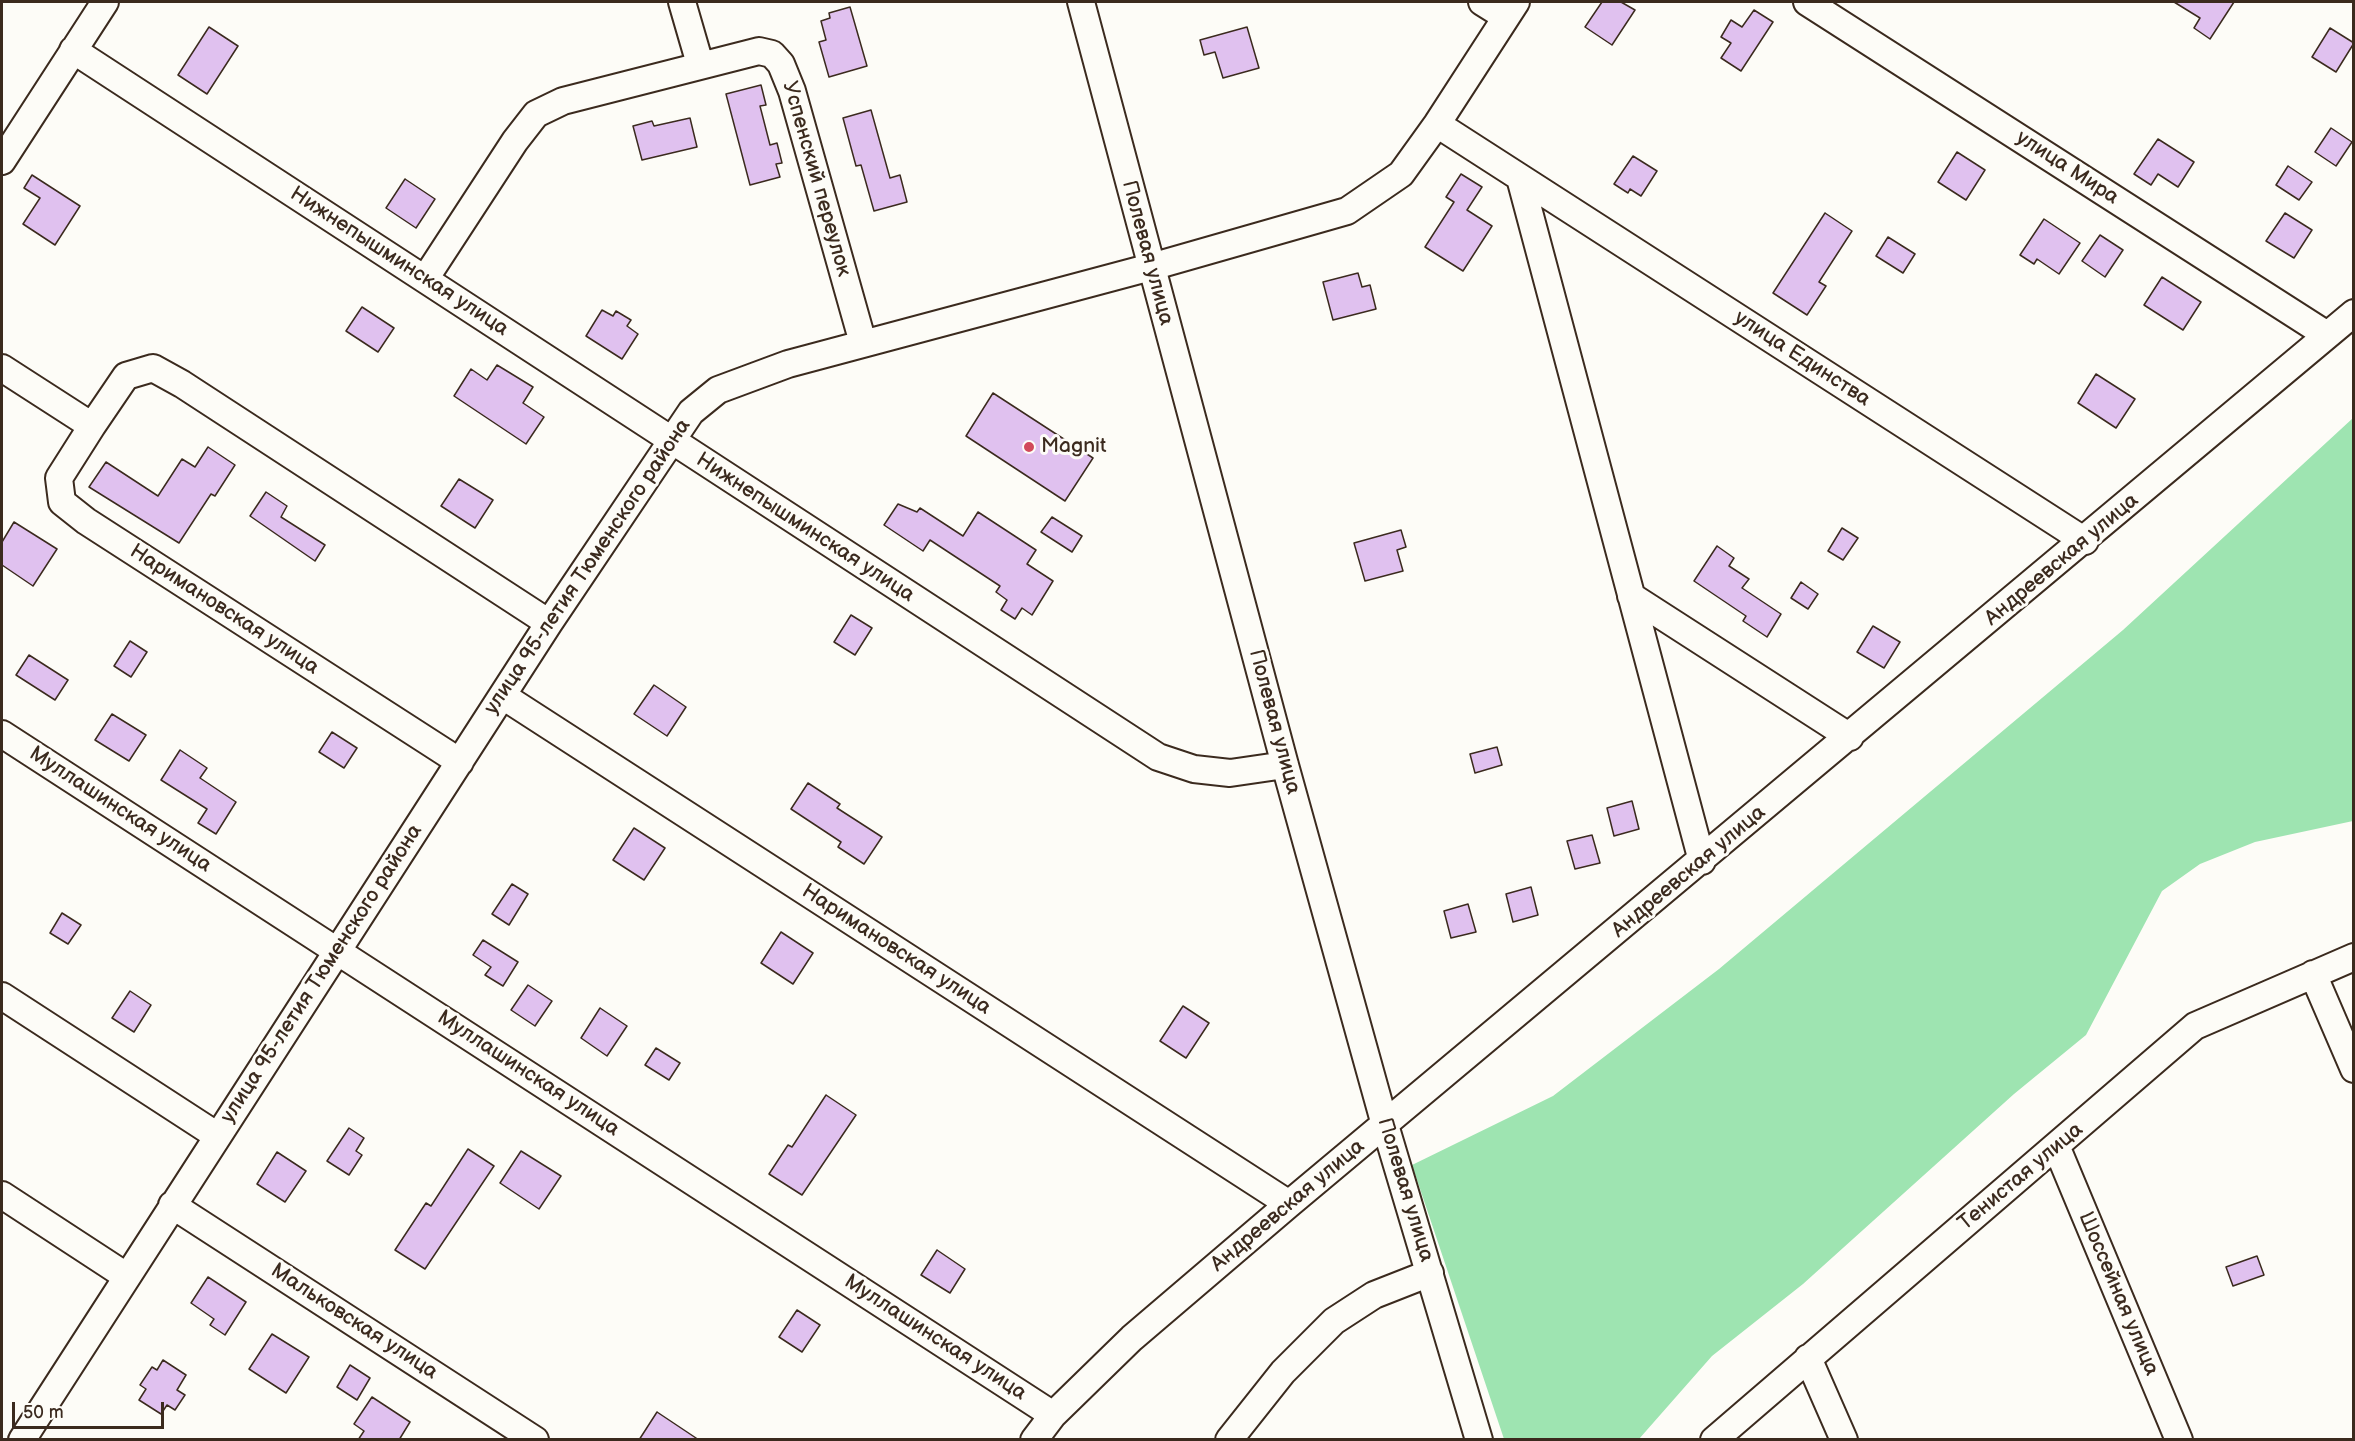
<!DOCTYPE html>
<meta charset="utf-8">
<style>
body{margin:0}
#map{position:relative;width:2355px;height:1441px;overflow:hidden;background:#fdfcf7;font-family:"Balsamiq Sans",sans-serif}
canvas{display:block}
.frame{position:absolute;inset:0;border:3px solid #3b2a1e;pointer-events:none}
.scale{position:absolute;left:12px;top:1402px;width:152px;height:27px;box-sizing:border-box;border:3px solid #3b2a1e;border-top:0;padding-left:8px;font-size:18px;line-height:21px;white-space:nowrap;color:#3b2a1e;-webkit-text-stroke:4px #fdfcf7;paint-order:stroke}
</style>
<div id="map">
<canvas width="2355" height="1441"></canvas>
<div class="frame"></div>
<div class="scale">50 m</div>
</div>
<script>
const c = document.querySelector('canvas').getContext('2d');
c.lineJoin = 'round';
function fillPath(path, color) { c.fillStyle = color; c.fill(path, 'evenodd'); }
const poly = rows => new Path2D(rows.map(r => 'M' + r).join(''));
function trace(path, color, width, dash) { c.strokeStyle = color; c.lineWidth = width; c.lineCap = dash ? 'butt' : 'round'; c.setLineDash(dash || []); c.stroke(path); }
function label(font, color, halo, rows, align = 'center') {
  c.font = font + ' "Balsamiq Sans",sans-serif'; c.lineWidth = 6; c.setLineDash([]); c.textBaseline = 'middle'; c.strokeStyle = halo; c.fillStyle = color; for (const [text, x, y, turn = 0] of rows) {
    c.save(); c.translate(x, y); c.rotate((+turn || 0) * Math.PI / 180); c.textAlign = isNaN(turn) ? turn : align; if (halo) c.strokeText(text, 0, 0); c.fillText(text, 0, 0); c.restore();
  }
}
fillPath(poly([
 [2353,418,2353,821,2255,842,2200,864,2162,891,2086,1035,2014,1094,1803,1284,1712,1356,1639,1439,1504,1439,1412,1165,1553,1096,1719,969,2123,630]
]), '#9ee4b1');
const building = poly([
 [1602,2,1621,2,1635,10,1612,45,1585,27,1602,2],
 [2174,2,2234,2,2210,39,2194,28,2200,18,2174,2],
 [850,7,867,66,829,77,819,42,826,40,821,21,830,18,829,13,850,7],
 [1754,10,1773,22,1741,71,1721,58,1731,43,1721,37,1731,20,1742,27,1754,10],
 [209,27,238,46,207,94,178,75,209,27],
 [1247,27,1259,68,1223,78,1215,52,1204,55,1200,40,1247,27],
 [2330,28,2354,43,2336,72,2312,57,2330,28],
 [761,85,766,105,760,106,770,145,777,143,782,163,776,164,780,177,750,185,726,94,761,85],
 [871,110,890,178,900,175,907,202,874,211,861,165,856,166,843,118,871,110],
 [690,118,697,147,642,160,633,126,652,121,654,126,690,118],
 [2331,128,2352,142,2336,166,2315,152,2331,128],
 [2158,139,2194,162,2178,187,2158,174,2151,185,2134,174,2158,139],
 [1957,152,1985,170,1966,200,1938,182,1957,152],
 [1633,156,1657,171,1641,196,1630,189,1628,193,1614,184,1633,156],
 [2288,166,2312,182,2299,200,2276,185,2288,166],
 [1461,174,1482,187,1467,210,1492,226,1463,271,1425,247,1454,202,1446,197,1461,174],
 [32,175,80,206,55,245,23,224,40,198,24,188,32,175],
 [405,179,435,199,416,228,386,208,405,179],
 [1825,213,1852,231,1819,282,1826,286,1807,315,1773,293,1825,213],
 [2285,213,2312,230,2294,258,2266,241,2285,213],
 [2044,219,2080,243,2059,274,2037,259,2034,264,2020,255,2044,219],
 [2100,235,2123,250,2105,277,2082,261,2100,235],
 [1888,237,1915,254,1903,273,1876,256,1888,237],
 [1358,273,1362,287,1370,285,1376,309,1333,320,1323,282,1358,273],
 [2162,277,2201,302,2183,330,2144,305,2162,277],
 [362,307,394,328,378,352,346,331,362,307],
 [602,310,613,316,616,311,631,320,627,326,638,334,622,359,586,336,602,310],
 [497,365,533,387,523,403,544,417,526,444,454,396,471,369,487,380,497,365],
 [2096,374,2135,399,2116,428,2078,403,2096,374],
 [993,393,1093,458,1065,501,966,436,993,393],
 [208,447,235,465,215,496,211,494,179,543,89,487,106,462,158,496,182,459,195,467,208,447],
 [459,479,493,500,475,528,441,506,459,479],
 [266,492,287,506,281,517,325,545,315,561,250,516,266,492],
 [898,504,917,512,920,508,963,536,978,512,1036,550,1027,564,1053,581,1032,615,1022,608,1015,619,1001,610,1007,600,996,592,1000,586,930,540,923,551,884,525,898,504],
 [1052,517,1082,536,1072,552,1041,532,1052,517],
 [14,522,57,549,33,586,2,565,2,542,14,522],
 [1842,528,1858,538,1843,560,1828,551,1842,528],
 [1401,530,1406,547,1397,550,1403,571,1365,581,1354,543,1401,530],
 [1717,546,1734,558,1729,566,1749,579,1742,588,1781,614,1767,637,1743,621,1746,616,1694,581,1717,546],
 [1801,582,1818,594,1808,609,1791,598,1801,582],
 [851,615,872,628,855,655,834,642,851,615],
 [1873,626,1900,642,1884,668,1857,652,1873,626],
 [130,641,147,652,131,677,114,666,130,641],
 [29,655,68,680,55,700,16,675,29,655],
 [654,685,686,707,667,736,634,714,654,685],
 [112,714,146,735,129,761,95,740,112,714],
 [332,732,357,748,344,768,319,752,332,732],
 [1497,747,1502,765,1475,773,1470,754,1497,747],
 [180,750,207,768,200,778,236,802,216,834,198,823,207,809,161,780,180,750],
 [808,783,840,804,837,808,882,837,864,864,838,847,841,842,791,809,808,783],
 [1632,801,1639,829,1614,836,1607,808,1632,801],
 [634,828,665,848,644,880,613,860,634,828],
 [1592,835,1600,863,1575,869,1567,841,1592,835],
 [512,884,528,894,509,925,492,914,512,884],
 [1531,887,1538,915,1513,922,1506,894,1531,887],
 [1468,904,1476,932,1451,938,1444,911,1468,904],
 [62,913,81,925,68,944,50,933,62,913],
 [781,932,813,953,793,984,761,963,781,932],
 [483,940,518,962,503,986,485,975,491,967,473,955,483,940],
 [528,985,552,1001,535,1026,511,1010,528,985],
 [130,991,151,1005,134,1032,112,1018,130,991],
 [1183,1006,1209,1023,1186,1058,1160,1041,1183,1006],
 [600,1008,627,1026,607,1056,581,1038,600,1008],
 [656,1048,680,1063,669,1080,645,1065,656,1048],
 [826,1095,856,1115,802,1195,769,1174,788,1145,792,1147,826,1095],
 [349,1128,364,1138,356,1151,362,1155,349,1175,327,1161,349,1128],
 [468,1149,494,1166,425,1269,395,1250,426,1203,431,1206,468,1149],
 [521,1151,561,1176,539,1209,500,1183,521,1151],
 [277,1152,306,1171,285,1202,257,1184,277,1152],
 [937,1250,965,1269,950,1293,921,1275,937,1250],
 [2257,1256,2264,1275,2233,1286,2226,1267,2257,1256],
 [208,1277,246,1302,225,1335,210,1325,214,1319,191,1303,208,1277],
 [797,1310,820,1325,802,1352,779,1337,797,1310],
 [272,1334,309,1357,286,1393,249,1369,272,1334],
 [163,1360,186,1375,177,1390,185,1395,175,1410,167,1405,161,1414,139,1400,146,1389,140,1385,152,1367,157,1370,163,1360],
 [350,1365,370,1378,357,1400,337,1387,350,1365],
 [372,1397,410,1422,399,1440,358,1440,364,1431,354,1424,372,1397],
 [657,1412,699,1440,639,1440,657,1412]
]);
fillPath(building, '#e0c1ef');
trace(building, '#3b2a1e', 1.5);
const minor = poly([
 [682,2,700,64],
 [1081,2,1285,765,1385,1125,1479,1440],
 [1482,2,1506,17],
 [1807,2,2327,335],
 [73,50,1158,757,1194,769,1230,773,1285,765],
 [1437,124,2085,541],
 [2,161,105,2],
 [1520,178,1702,861],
 [425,279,515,141,536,114,563,101,759,51,772,54,781,64,792,91,863,343],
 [2,368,92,426,126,376,153,368,182,384,549,623],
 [92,426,59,478,62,502,86,521,460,762],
 [1631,596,1850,737],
 [503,696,1289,1204],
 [2,734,1053,1415],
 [2313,974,2354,1069],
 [2,996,216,1135],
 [2057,1148,2179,1440],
 [2,1195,126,1276],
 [172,1205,535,1440],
 [1808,1358,1844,1440],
 [22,1440,549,623,691,412,718,390,788,364,1151,267,1347,211,1401,174,1437,124,1516,2],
 [1034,1440,1053,1415,1132,1338,1289,1204,2354,313],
 [1229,1440,1283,1372,1334,1321,1374,1295,1430,1273],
 [1714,1440,2195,1026,2354,957]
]);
trace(minor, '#3b2a1e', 30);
trace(minor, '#fdfcf7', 26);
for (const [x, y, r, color] of [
 [1029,447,6,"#d1495b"]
]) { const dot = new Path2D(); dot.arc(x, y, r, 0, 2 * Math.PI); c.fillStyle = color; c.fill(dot); trace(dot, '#fdfcf7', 2); }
label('21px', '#3b2a1e', '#fdfcf7', [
 ["улица Мира",2067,168,33],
 ["Успенский переулок",816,179,74],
 ["Полевая улица",1147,253,75],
 ["Нижнепышминская улица",399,262,33],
 ["улица Единства",1802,359,33],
 ["Нижнепышминская улица",805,528,33],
 ["Андреевская улица",2062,560,-40],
 ["улица 95-летия Тюменского района",588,567,-56],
 ["Наримановская улица",224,610,33],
 ["Полевая улица",1274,722,75],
 ["Муллашинская улица",120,810,33],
 ["Андреевская улица",1689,872,-40],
 ["Наримановская улица",896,950,33],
 ["улица 95-летия Тюменского района",322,974,-57],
 ["Муллашинская улица",528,1074,33],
 ["Тенистая улица",2021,1177,-40],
 ["Полевая улица",1405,1190,73],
 ["Андреевская улица",1288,1206,-40],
 ["Шоссейная улица",2118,1294,67],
 ["Мальковская улица",354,1322,33],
 ["Муллашинская улица",935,1338,33]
]);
label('21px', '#3b2a1e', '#fdfcf7', [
 ["Magnit",1041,447]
], 'left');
</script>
